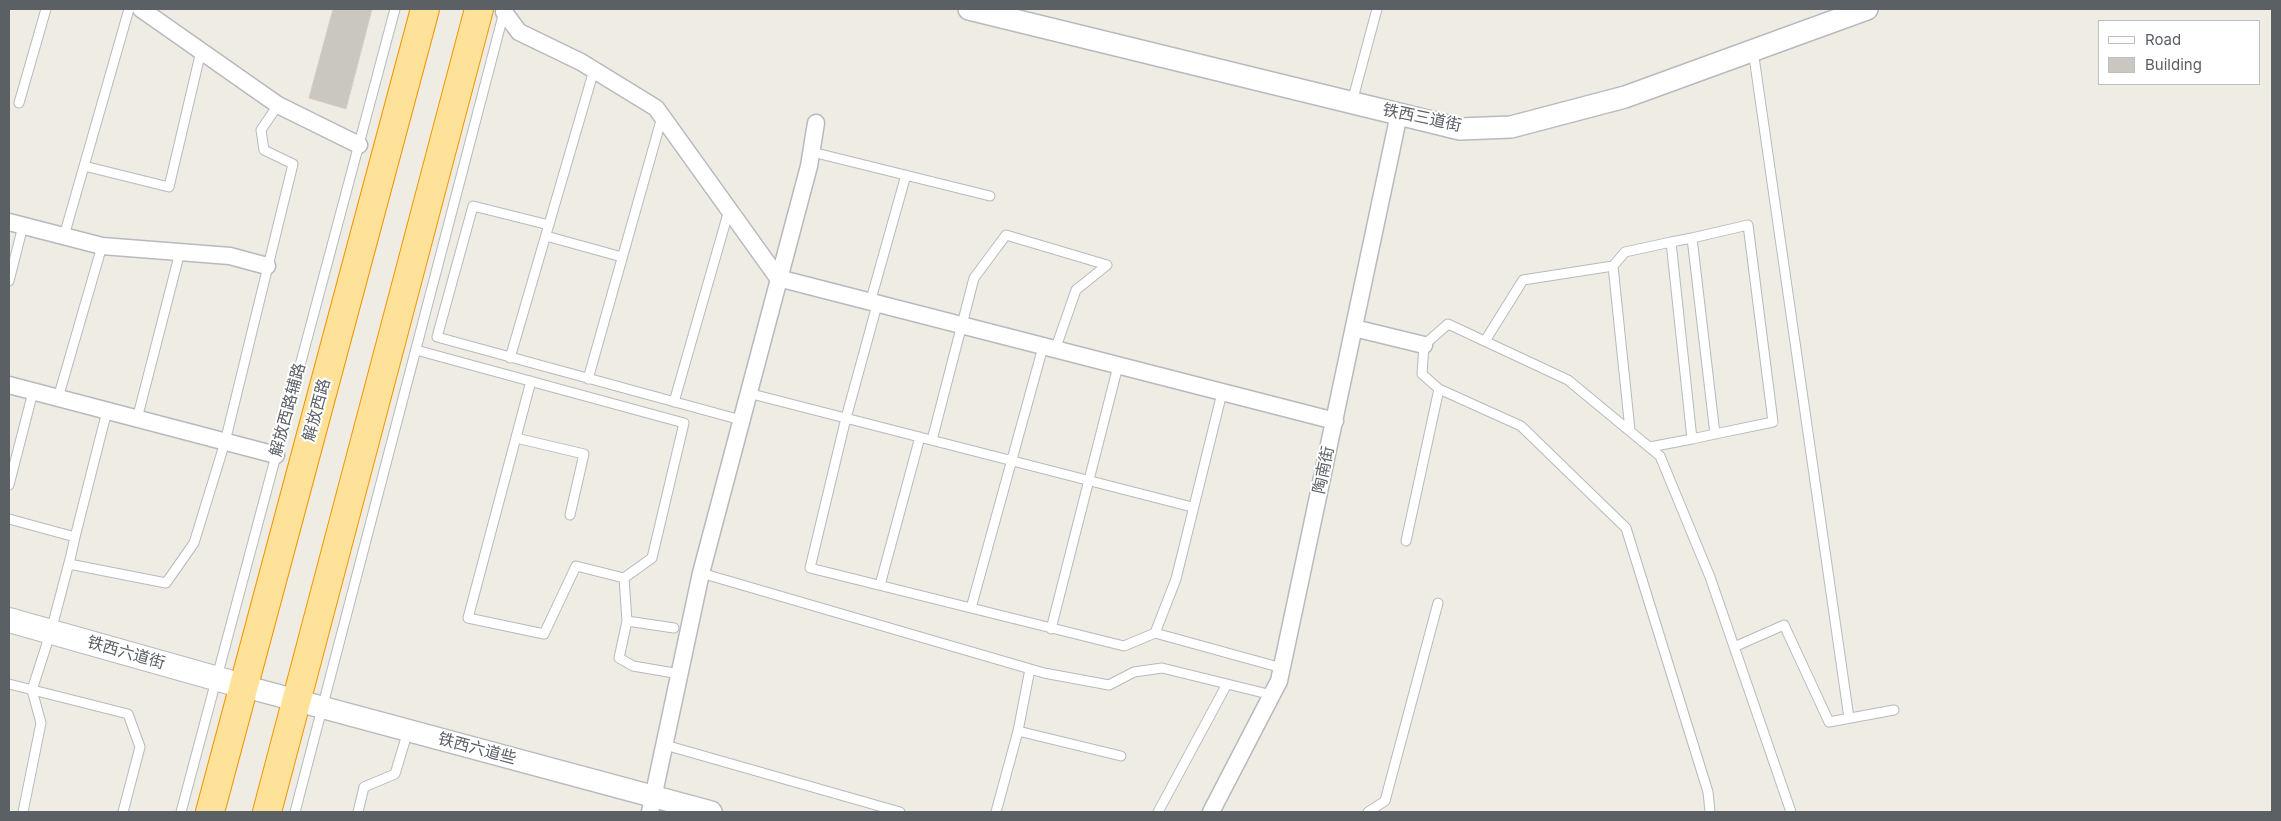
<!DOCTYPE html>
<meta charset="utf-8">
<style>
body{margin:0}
#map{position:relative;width:2281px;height:821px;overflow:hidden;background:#efece3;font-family:Inter,sans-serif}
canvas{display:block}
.frame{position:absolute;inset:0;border:10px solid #5b6065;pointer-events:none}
.legend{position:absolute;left:2098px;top:20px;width:162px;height:65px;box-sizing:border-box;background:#fff;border:1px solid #bdbfc1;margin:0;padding:6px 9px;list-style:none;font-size:15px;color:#5b6065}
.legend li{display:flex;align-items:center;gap:10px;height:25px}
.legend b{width:25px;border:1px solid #bdbfc1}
</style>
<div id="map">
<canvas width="2281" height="821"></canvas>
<div class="frame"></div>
<ul class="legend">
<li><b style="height:6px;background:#fff"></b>Road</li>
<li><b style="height:14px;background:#cac6c0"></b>Building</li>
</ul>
</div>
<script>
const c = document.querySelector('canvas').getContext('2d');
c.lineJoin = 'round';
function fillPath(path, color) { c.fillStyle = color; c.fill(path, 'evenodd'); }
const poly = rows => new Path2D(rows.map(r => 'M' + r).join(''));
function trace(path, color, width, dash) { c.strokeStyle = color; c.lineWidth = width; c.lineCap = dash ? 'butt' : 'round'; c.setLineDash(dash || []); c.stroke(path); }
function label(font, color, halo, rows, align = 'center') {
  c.font = font + ' Inter,"Noto Sans SC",sans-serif'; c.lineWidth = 4; c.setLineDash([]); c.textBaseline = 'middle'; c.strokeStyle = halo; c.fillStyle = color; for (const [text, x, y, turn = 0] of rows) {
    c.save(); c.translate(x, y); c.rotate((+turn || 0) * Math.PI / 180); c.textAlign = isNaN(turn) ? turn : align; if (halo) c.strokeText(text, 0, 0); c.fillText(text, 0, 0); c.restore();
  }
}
const building = poly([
 [333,9,372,9,346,109,309,98,333,9]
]);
fillPath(building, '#cac6c0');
trace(building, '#d5cdc1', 1);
const service = poly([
 [1753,50,1849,718],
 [1352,102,1377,9],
 [19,103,46,9],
 [812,152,990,196],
 [84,166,169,187,201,51],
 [549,225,473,206,437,337,741,420],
 [64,236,129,9],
 [546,236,622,257],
 [1671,242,1692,238],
 [1613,266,1630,430],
 [9,281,23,226],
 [870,303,906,175],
 [877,305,846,418,810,568,1124,646,1155,633,1282,668],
 [1485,341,1523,280,1613,266,1625,252,1671,242,1692,439],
 [416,350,684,423,652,558,624,578,576,566,544,634,468,618,531,381],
 [1055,350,1076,290,1107,265],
 [510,358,594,70],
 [588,379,662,117],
 [748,393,1192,507],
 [58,398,102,246],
 [674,402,729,210],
 [137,419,180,252],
 [516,438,584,454,570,515],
 [932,440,974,278,1006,235,1107,265],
 [1650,447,1692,439,1715,434,1773,422,1748,225,1692,238,1715,434],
 [9,485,33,392],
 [9,519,75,537,69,564,166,583,194,543,225,442,293,164,264,150,261,130,278,105],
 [74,541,107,411],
 [1406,541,1439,389],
 [701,573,1044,673,1109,685,1134,672,1162,668,1272,695],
 [624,578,627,621,619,658,633,666,680,674],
 [880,585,920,437],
 [971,608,1043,347],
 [627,621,674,628],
 [1051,629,1118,366],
 [1155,633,1176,579,1222,393],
 [1734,647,1784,625,1829,722,1894,710],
 [1030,669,1018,731,1121,756],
 [9,684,128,714,140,747,123,812],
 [665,745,900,812],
 [23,812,41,723,32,690,51,631,70,559],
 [181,812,395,9],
 [295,812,504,12],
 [358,812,364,787,395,774,408,731],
 [996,812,1018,731],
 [1158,812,1227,684],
 [1368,812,1385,801,1438,603],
 [1710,812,1708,792,1626,528,1521,426,1439,389,1422,374,1424,345,1448,324,1568,380,1660,456,1710,577,1791,812]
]);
const minor = poly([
 [141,9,278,105,359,145],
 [504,12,519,32,581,62,656,108,778,278,1335,421],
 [9,222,102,246,230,256,267,266],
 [1354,328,1424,345],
 [9,385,276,455],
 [650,812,701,573,809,166,816,123],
 [1211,812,1279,681,1399,114]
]);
const tertiary = poly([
 [969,9,1460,129,1511,127,1625,97,1867,9],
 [243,686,711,812]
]);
const secondary = poly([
 [9,620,243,686]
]);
const trunk = poly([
 [210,812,425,9],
 [267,812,479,9]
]);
trace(service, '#b6babf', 11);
trace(minor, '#b6babf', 19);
trace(tertiary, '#b6babf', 24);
trace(secondary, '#b7bbc1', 26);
trace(trunk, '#f39500', 30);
trace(service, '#fff', 9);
trace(minor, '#fff', 16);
trace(tertiary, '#fff', 21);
trace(secondary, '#fff', 24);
trace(trunk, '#ffe29a', 28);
label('16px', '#5b6065', '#fff', [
 ["铁西三道街",1422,118,12],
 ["解放西路辅路",288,410,-75],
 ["解放西路",317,410,-75],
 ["陶南街",1324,470,-78],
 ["铁西六道街",126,653,16],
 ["铁西六道些",477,749,15]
]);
</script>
